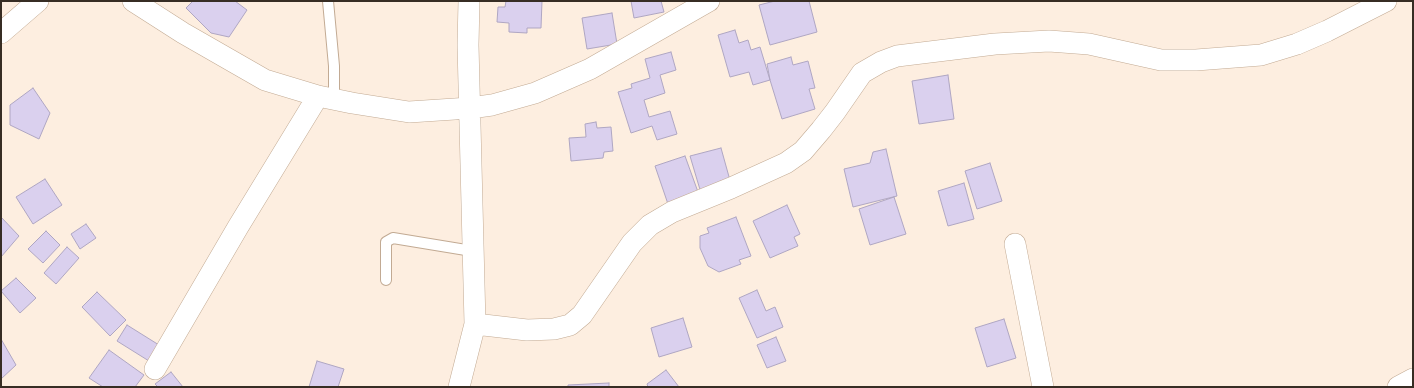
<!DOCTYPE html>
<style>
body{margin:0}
#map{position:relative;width:1414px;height:388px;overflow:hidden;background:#fdeee0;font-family:Inter,sans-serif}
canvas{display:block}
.frame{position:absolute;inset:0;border:2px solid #372d24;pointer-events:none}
</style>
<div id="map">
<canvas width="1414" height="388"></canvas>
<div class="frame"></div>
</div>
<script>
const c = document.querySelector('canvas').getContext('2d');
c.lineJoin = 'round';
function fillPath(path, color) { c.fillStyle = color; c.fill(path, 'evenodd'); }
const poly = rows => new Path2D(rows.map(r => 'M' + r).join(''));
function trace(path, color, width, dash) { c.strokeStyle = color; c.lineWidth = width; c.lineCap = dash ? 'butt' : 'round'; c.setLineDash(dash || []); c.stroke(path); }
const building = poly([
 [193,1,235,1,247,10,229,37,211,33,186,8,193,1],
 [506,1,542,1,541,28,527,28,527,33,509,32,509,23,497,22,498,7,505,7,506,1],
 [631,1,661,1,664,12,634,18,631,1],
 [775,1,809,1,817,32,770,45,759,5,775,1],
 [612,13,617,44,587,49,582,18,612,13],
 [735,30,739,43,748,40,751,50,760,47,770,80,753,85,749,72,730,77,718,35,735,30],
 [671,52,676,70,660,75,665,93,644,100,649,117,670,111,677,134,657,140,652,126,631,133,618,92,632,88,631,84,650,78,645,59,671,52],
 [791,57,793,65,808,61,815,88,809,89,815,109,782,119,770,80,767,64,791,57],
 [948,75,954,119,919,124,912,81,948,75],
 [33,88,50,113,39,139,10,125,10,105,33,88],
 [596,122,597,128,611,127,613,151,604,152,603,158,571,161,569,138,586,137,585,124,596,122],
 [721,148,731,184,701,193,690,156,721,148],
 [886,149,897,196,853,207,844,169,870,163,873,152,886,149],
 [685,156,698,192,669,207,655,166,685,156],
 [990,163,1002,201,977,209,965,171,990,163],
 [45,179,62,205,33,224,16,197,45,179],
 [964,183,974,219,948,226,938,191,964,183],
 [894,197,906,234,870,245,859,209,894,197],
 [787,205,800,234,794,237,798,246,770,258,753,221,787,205],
 [1,217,19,236,1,257,1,217],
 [736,217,751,256,739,260,741,264,719,272,708,266,700,248,700,236,709,233,707,228,736,217],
 [86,224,96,238,80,249,71,234,86,224],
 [46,231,60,245,43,263,28,249,46,231],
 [67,247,79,258,56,284,44,273,67,247],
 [16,278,36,298,20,313,1,291,16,278],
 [757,290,766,311,775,307,783,327,757,338,739,298,757,290],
 [97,292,126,320,110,336,82,307,97,292],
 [683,318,692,347,659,357,651,328,683,318],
 [1004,319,1016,358,987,367,975,328,1004,319],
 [127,325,159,345,149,361,117,341,127,325],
 [776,337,786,361,767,368,757,345,776,337],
 [1,339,16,365,1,379,1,339],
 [109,350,144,375,135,387,103,387,89,378,109,350],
 [317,361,344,369,338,387,309,387,317,361],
 [666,370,679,387,648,387,647,384,666,370],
 [171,372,183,387,158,387,155,384,171,372],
 [609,383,609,387,568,387,568,385,609,383]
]);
fillPath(building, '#dad0ee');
trace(building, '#afa6c2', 1);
const service = poly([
 [328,1,334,66,334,100],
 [386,280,386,242,393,238,472,251]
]);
const minor = poly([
 [133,1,183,33,265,80,318,96,352,103,409,112,470,108,492,105,535,93,590,69,709,1],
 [1,33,38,1],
 [1015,244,1043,387],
 [475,324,527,330,554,329,570,325,582,315,632,243,650,225,672,212,731,188,786,163,803,151,821,130,835,112,862,73,881,62,897,56,995,44,1049,41,1089,44,1161,60,1196,60,1261,55,1297,44,1327,31,1386,1],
 [155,369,238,227,318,96],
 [459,387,475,324,468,45,469,1],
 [1398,387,1413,379]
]);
trace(service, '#c2aa93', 12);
trace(minor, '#c2aa93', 22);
trace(service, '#fff', 10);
trace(minor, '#fff', 21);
</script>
